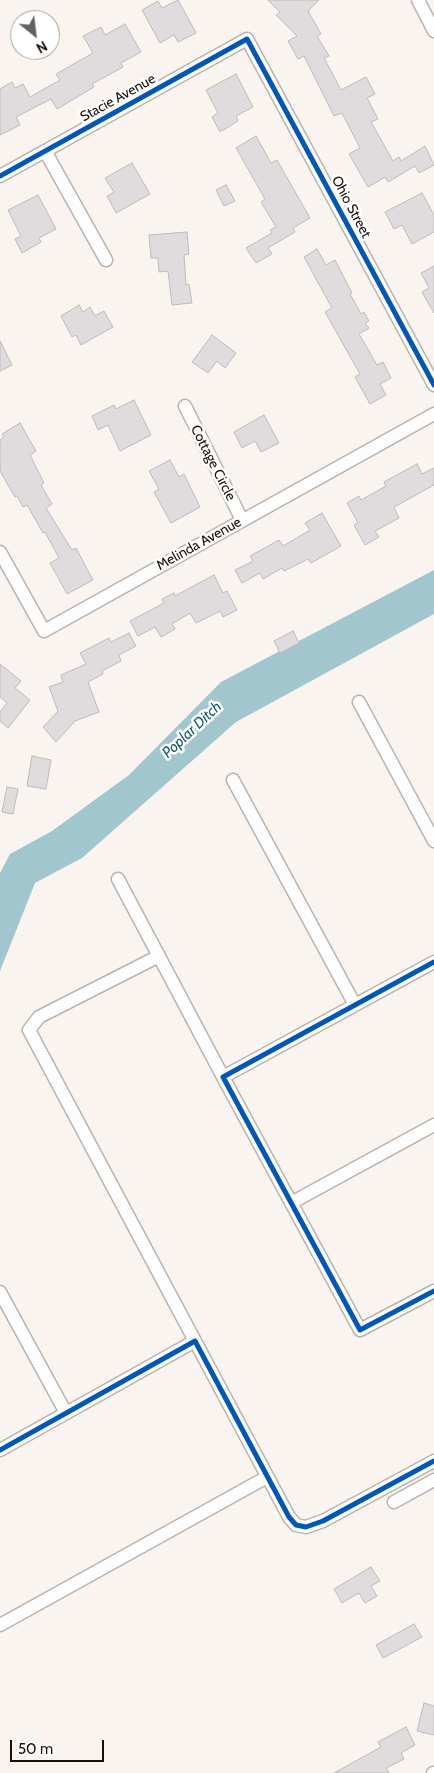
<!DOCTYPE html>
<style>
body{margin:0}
#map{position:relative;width:434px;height:1773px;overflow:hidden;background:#f9f4ef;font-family:Cabin,sans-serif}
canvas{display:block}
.north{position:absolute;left:10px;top:10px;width:50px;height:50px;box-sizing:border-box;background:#fff;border:1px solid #a2a09e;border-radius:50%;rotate:151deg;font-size:14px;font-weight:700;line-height:20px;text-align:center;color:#16110c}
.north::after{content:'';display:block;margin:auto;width:18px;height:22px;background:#65605b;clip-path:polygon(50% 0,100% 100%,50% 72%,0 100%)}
.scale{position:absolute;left:10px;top:1740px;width:94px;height:22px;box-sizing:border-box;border:2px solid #16110c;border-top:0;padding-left:6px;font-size:15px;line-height:18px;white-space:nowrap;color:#16110c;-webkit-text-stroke:4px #fff;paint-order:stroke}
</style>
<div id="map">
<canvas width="434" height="1773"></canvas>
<div class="north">N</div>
<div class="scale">50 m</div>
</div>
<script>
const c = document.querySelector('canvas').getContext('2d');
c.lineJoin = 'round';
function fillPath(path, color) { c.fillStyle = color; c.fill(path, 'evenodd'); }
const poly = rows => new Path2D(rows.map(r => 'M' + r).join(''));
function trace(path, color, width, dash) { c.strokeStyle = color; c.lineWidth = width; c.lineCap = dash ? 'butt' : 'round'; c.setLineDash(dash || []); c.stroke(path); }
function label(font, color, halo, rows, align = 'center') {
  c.font = font + ' Cabin,sans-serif'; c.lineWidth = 5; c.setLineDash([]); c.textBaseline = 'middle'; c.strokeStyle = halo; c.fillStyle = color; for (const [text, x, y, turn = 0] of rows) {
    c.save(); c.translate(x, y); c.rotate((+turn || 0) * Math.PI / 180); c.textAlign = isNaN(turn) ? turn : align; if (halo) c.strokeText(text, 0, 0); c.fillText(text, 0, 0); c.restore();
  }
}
fillPath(poly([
 [434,570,434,614,236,722,82,858,35,883,0,971,0,873,10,854,52,831,129,775,221,682]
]), '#a1c6cd');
const building = poly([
 [178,0,196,33,178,42,174,35,160,43,142,10,158,1,162,8,178,0],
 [268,0,319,0,308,11,321,34,317,36,329,56,324,58,341,90,366,77,375,94,367,98,378,119,371,122,393,161,399,157,401,161,425,146,434,165,419,173,415,166,388,182,385,177,368,187,349,154,360,148,342,113,334,116,304,56,298,59,288,41,297,36,276,15,280,12,268,0],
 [125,24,141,52,121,63,123,67,92,84,94,87,57,109,51,99,16,117,20,125,0,135,0,89,12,82,15,88,23,84,30,97,60,80,56,74,93,53,83,36,101,27,105,35,125,24],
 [236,74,253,107,236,116,238,121,220,132,212,117,218,113,206,90,236,74],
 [256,136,271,163,277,160,310,218,293,228,295,232,268,248,272,254,256,263,246,248,272,233,270,230,276,227,261,202,265,199,236,148,256,136],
 [132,163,150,194,116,213,107,196,114,192,105,178,132,163],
 [226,185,235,201,224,206,216,190,226,185],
 [422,193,434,215,434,232,412,244,402,225,394,229,385,212,422,193],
 [38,195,56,229,39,238,41,242,22,253,15,239,21,236,8,210,38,195],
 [187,232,189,254,184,255,186,285,189,284,192,303,172,305,168,271,159,272,158,258,151,258,149,235,187,232],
 [317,249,326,265,335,260,352,293,350,294,361,314,364,312,369,321,365,323,369,328,359,334,377,365,383,362,391,378,380,384,386,395,370,404,355,377,360,374,325,312,332,308,304,257,317,249],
 [434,266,434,313,422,292,429,288,421,273,434,266],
 [79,305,83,312,90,307,95,316,104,311,113,327,81,345,76,335,72,337,61,316,79,305],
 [212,335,236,353,225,368,217,361,208,373,192,362,212,335],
 [0,341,12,365,0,371,0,341],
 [134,400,151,435,120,451,108,425,98,430,92,416,114,405,116,409,134,400],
 [264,415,279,443,261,452,255,441,242,448,234,432,264,415],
 [20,423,36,451,30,455,44,483,41,485,52,504,46,508,72,550,76,548,93,580,67,594,50,563,59,558,45,532,43,533,27,505,23,507,17,496,15,497,0,471,0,440,4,437,2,434,20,423],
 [170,460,179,477,184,474,200,507,171,523,154,492,159,489,149,471,170,460],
 [417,464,422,474,434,468,434,485,394,507,399,518,375,531,379,537,365,545,354,525,358,523,347,503,359,496,361,500,386,486,384,482,417,464],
 [322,513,341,546,311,563,308,559,284,571,282,568,263,579,260,573,242,583,235,570,253,561,250,556,279,540,283,546,310,530,305,523,322,513],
 [214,575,223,593,227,591,237,610,223,617,220,611,196,623,190,613,172,624,175,629,161,637,155,627,138,636,130,621,164,603,162,599,174,593,175,596,214,575],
 [293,631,299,643,280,653,274,641,293,631],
 [129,633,136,646,119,655,121,661,102,671,103,674,88,682,99,712,75,721,56,742,43,727,58,711,49,687,63,682,61,675,86,664,80,653,109,638,111,642,129,633],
 [0,664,21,681,15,688,30,700,8,728,0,721,0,712,7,703,0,697,0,664],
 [32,756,51,760,46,789,27,786,32,756],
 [7,787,18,789,13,814,2,812,7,787],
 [371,1567,380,1581,371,1586,377,1596,365,1603,359,1593,342,1603,334,1589,371,1567],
 [414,1624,422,1637,383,1658,376,1645,414,1624],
 [424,1703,434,1706,434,1735,417,1731,424,1703],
 [406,1727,415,1745,401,1753,404,1759,386,1768,389,1773,334,1773,381,1747,378,1742,406,1727]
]);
fillPath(building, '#e0dcde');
trace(building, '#bdbabb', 1);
const minor = poly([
 [418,0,434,31],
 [45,151,106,260],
 [0,176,247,39,434,385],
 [185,406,242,520],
 [0,552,44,631,434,414],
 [359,702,434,841],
 [233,780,355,1005],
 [118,879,223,1077],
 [159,956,39,1017,29,1030,195,1341],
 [434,962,223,1077,360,1330,434,1291],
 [291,1203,434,1125],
 [0,1292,66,1413],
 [0,1450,195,1341,289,1517,296,1525,306,1527,323,1521,434,1461],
 [394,1502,434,1480],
 [0,1625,267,1477],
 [433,1773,434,1773]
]);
trace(minor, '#b9b4af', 15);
trace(minor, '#fefdfd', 12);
trace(poly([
 [0,176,247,39,434,385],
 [434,962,223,1077,360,1330,434,1291],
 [0,1450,195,1341,289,1517,296,1525,306,1527,323,1521,434,1461]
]), '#0057b8', 5);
label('14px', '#16110c', '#fff', [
 ["Stacie Avenue",118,98,-29],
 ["Ohio Street",351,207,62],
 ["Cottage Circle",213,463,63],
 ["Melinda Avenue",199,544,-29]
]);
label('italic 15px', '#13606c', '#fff', [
 ["Poplar Ditch",192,730,-43]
]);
</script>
